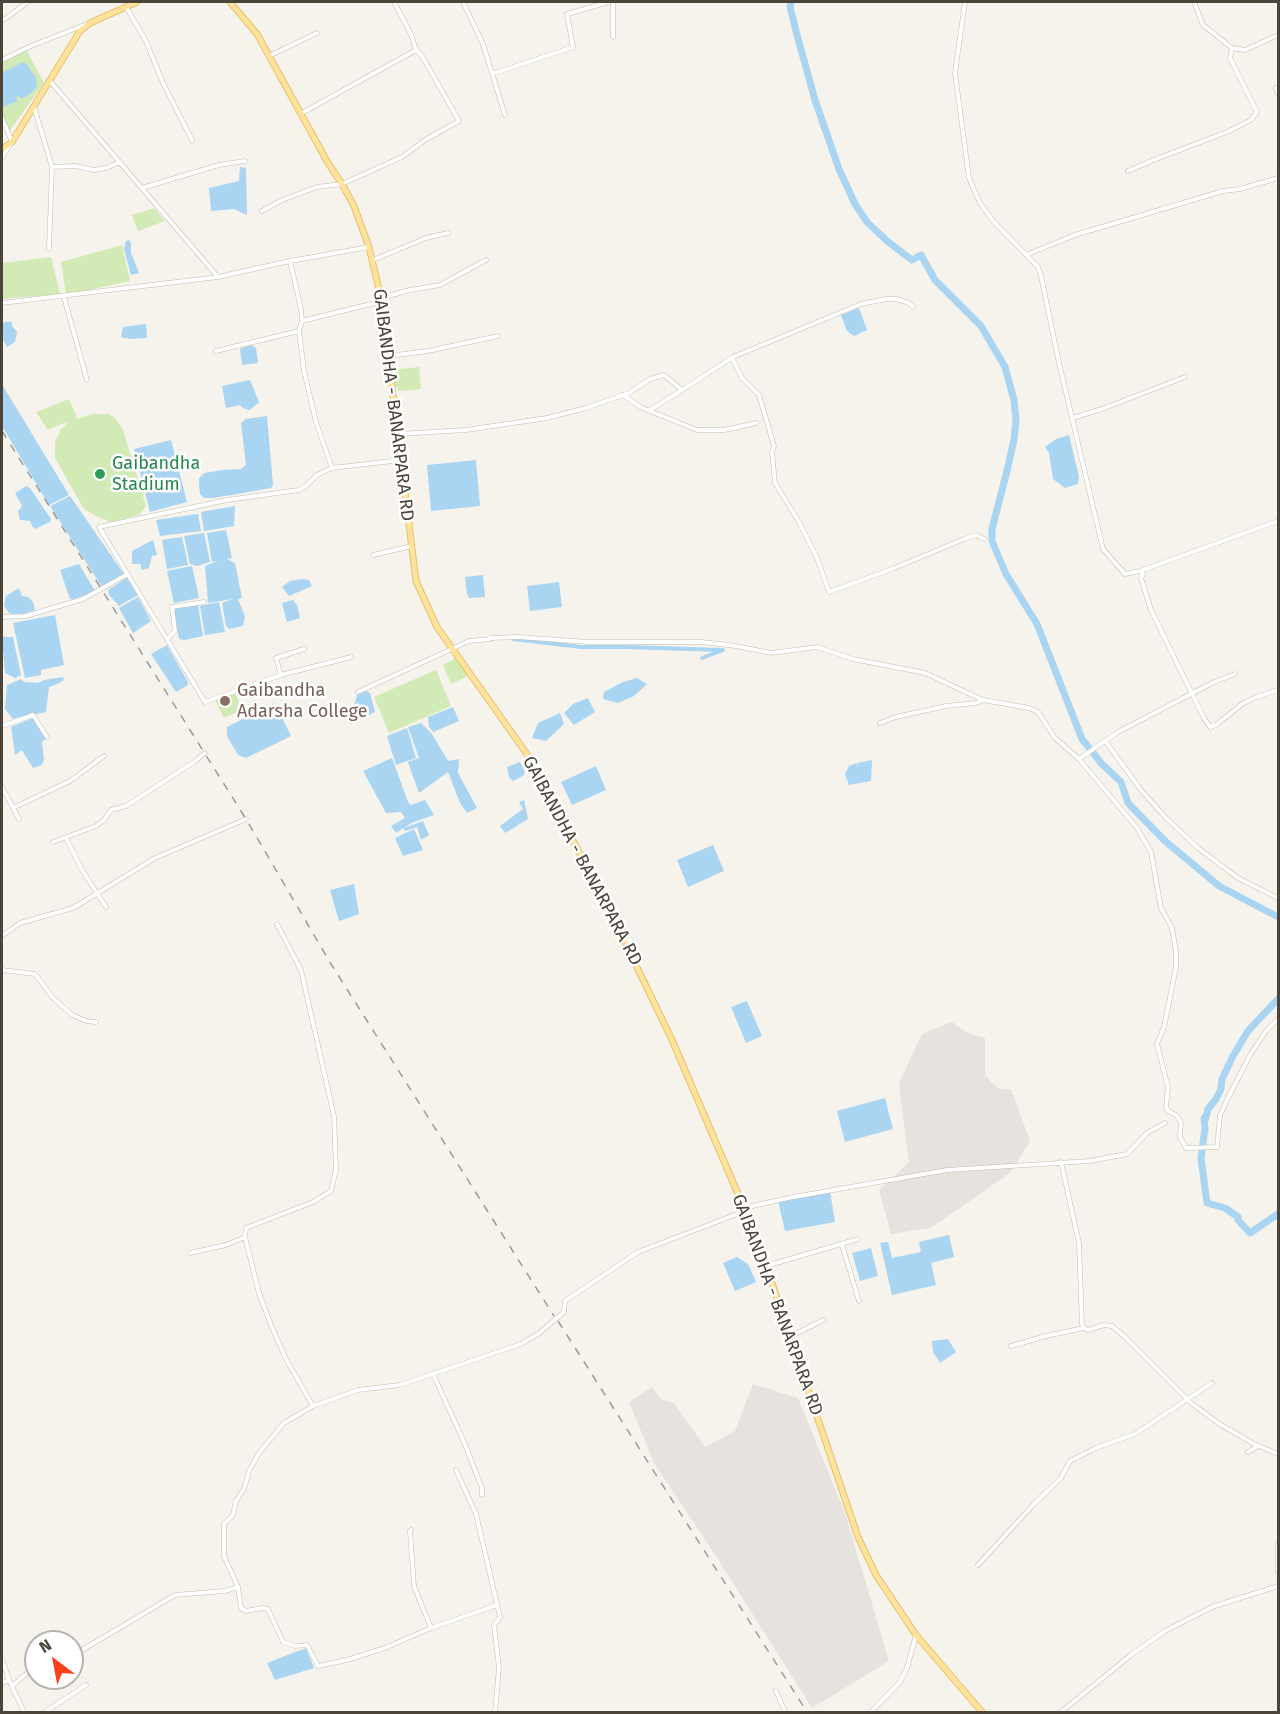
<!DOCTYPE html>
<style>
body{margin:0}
#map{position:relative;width:1280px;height:1714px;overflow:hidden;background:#f6f3ec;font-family:"Fira Sans",sans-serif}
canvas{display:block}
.frame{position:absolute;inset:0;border:3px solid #4b4439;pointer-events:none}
.north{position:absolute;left:24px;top:1630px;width:60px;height:60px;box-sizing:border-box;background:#fff;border:2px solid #b7b4b0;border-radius:50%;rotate:328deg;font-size:16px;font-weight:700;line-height:24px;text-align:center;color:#4b4439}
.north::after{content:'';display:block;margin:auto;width:21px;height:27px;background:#fc3f1d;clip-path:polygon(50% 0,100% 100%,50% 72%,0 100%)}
</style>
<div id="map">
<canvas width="1280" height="1714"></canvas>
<div class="frame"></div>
<div class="north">N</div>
</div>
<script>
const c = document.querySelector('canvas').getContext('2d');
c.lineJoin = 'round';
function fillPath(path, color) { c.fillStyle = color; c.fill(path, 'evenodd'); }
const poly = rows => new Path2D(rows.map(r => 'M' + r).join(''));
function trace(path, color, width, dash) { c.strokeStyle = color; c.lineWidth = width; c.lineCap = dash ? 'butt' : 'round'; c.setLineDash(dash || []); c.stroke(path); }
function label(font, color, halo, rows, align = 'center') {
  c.font = font + ' "Fira Sans",sans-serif'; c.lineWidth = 5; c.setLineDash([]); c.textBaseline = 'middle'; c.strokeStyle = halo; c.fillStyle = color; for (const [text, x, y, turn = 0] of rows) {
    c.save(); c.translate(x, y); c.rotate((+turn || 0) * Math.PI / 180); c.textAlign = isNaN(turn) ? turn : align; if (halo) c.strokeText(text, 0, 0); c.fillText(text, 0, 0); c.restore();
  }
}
fillPath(poly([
 [952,1022,967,1033,985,1038,985,1076,999,1089,1011,1089,1030,1141,1010,1173,931,1228,891,1234,879,1190,909,1162,899,1086,900,1081,922,1034],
 [753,1384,798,1398,845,1513,889,1661,812,1708,714,1553,654,1463,629,1402,652,1387,662,1400,674,1403,705,1447,735,1431]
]), '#e6e2dd');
fillPath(poly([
 [26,49,44,83,9,132,2,116,2,61],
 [154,208,165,221,138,231,132,215],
 [122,245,130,281,66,295,61,262],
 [51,257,60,294,2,299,2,263],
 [419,367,421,389,398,391,397,387,394,387,392,370],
 [69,399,77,418,73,420,93,414,109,414,116,419,123,430,146,506,139,515,111,522,98,517,84,509,55,458,55,442,61,429,69,421,48,430,36,412],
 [457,657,468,676,451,684,443,665],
 [436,670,451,706,389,733,374,697],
 [235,692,242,710,224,718,215,700]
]), '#d2eab5');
fillPath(poly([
 [21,63,26,63,36,78,37,87,29,95,21,99,19,96,16,97,18,101,3,107,2,73],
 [240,167,246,168,247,215,234,209,211,211,209,188,239,181],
 [129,240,131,243,131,253,139,273,131,275,124,249,126,241],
 [859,308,867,330,854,336,847,331,841,315],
 [5,322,12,322,12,326,17,332,15,342,7,347,2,337,2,324],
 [146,324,147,338,130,339,121,337,123,327],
 [251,345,256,348,258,363,242,365,240,349],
 [250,380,259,402,250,410,243,408,240,405,226,408,222,386],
 [2,385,3,386,69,495,49,505,2,426],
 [267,416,273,485,271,488,214,498,204,498,200,494,199,485,199,478,205,473,222,470,241,469,246,465,241,423,246,419],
 [1069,435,1079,477,1078,484,1065,488,1053,479,1049,453,1045,447,1056,439],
 [171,440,187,502,150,512,134,449],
 [476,460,480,506,431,511,427,465],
 [26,486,30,488,51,519,50,522,35,529,33,527,30,521,20,520,18,511,22,506,15,493],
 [70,496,124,574,102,587,50,506],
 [235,506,234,526,204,531,201,512],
 [198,514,201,531,160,536,156,520],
 [226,530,232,558,227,559,235,563,242,598,238,599,245,617,243,626,229,629,226,626,222,603,233,599,208,603,205,566,218,561,212,562,207,533],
 [204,533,210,562,197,566,190,564,184,536],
 [182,537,188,565,167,569,162,540],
 [153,540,157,555,152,556,149,568,141,570,141,564,132,564,132,551],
 [79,564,95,591,73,600,70,599,60,570],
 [192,566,199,598,174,603,167,571],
 [483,575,485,597,469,598,467,594,465,577],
 [128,577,138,595,119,606,109,595,108,590],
 [302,579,309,580,312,586,289,596,282,587,290,581],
 [559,582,562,607,530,611,527,586],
 [19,588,22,596,28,597,33,602,35,610,17,616,9,613,4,606,6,596],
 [138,597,151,621,133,633,119,608],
 [293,600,297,605,300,618,287,622,282,603],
 [219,602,225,632,205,635,200,606],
 [198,605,203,636,184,640,179,639,174,614,175,608],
 [55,615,64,665,41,670,41,675,25,678,13,623],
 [2,637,13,637,21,675,15,678,5,673],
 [167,645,188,682,188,685,176,692,151,654],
 [63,677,64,680,59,683,49,687,46,712,13,719,5,709,7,685,21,679,24,682,38,683,44,680],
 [637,678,647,684,634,696,618,703,603,699,604,692,623,682],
 [361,691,366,691,370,693,375,712,367,716,358,712,354,706,357,695],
 [588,698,595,712,574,725,564,713,573,704],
 [275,703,291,736,246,758,238,755,227,736,227,727],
 [453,707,459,721,433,732,429,727,428,717],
 [560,713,564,724,546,741,532,738,538,723],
 [35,717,47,738,42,742,44,760,42,765,33,768,22,750,15,755,11,727],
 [421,723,432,734,448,761,459,759,458,773,477,808,467,813,460,803,448,772,419,793,408,762,419,758,408,727],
 [407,728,416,758,396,765,387,736],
 [392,758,408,802,411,805,425,800,434,815,411,823,404,828,423,821,429,835,421,840,417,827,405,831,403,828,396,833,391,826,405,818,401,812,386,813,363,771],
 [872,760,871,781,849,785,845,774,849,766,857,763,858,768,858,763],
 [520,762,525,772,524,775,513,781,509,777,507,767],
 [596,766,606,790,572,805,561,782],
 [524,800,528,819,505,833,500,826,523,809,519,802],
 [414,829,423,850,403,856,395,838],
 [713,845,724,871,688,887,677,860],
 [354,884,359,914,339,921,330,890],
 [747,1001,762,1036,746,1043,731,1007],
 [885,1098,893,1129,845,1142,837,1111],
 [830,1191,835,1222,785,1231,778,1201],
 [949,1235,954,1257,931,1263,936,1285,892,1295,880,1243,888,1242,892,1258,921,1252,919,1242],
 [871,1248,878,1276,860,1281,852,1253],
 [737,1257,748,1264,756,1282,735,1291,723,1263],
 [948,1339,956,1352,940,1363,933,1352,932,1341],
 [306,1648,314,1668,275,1680,267,1663]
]), '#a9d4f2');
trace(poly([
 [513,639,581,647,625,647],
 [625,647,723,650,702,658]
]), '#a9d4f2', 4);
trace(poly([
 [791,2,790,7,797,35,815,100,839,169,855,204,867,222,887,241,912,260,921,255,935,280,981,326,1005,367,1014,400,1016,420,1014,440,1007,471,992,529,992,541,1006,574,1037,624,1082,739,1102,764,1121,782,1128,803,1165,841,1219,886,1278,917],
 [1278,999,1248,1031,1233,1056,1222,1079,1221,1089,1216,1099,1208,1109,1205,1121,1204,1118,1205,1128,1201,1158,1207,1203,1225,1208,1238,1217,1238,1220,1250,1233,1278,1214]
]), '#a9d4f2', 7);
const minor = poly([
 [463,2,483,44,505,115],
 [965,2,955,73,969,178,980,203,994,222,1038,267,1041,276,1059,363,1103,549,1125,574,1140,571,1143,574,1141,578,1151,610,1204,718,1210,727,1216,725,1242,704,1254,698,1278,690],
 [126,7,146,41,163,83,192,140],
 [2,21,28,2],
 [613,37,613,2],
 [1232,48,1245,50,1278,35],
 [269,56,317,33],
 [2,60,31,46,87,24],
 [492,74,573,47,567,14,609,2],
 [50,81,218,277,290,261,369,247],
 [1276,88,1278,93],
 [34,107,52,167,49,249],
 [302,113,416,50],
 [2,118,12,142,2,158],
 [52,167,76,166,94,170,106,168,120,162],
 [1128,171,1151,161,1227,132,1251,120,1257,112,1230,58,1232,48,1203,25,1194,2],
 [142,188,219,165,245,161],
 [262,211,282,200,317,187,342,184,402,157,425,140,459,121,422,56,416,50,411,34,394,2],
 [1026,255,1075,235,1223,191,1240,189,1278,178],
 [373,260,426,238,448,233],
 [290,261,301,309,302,321,299,331,304,371,316,422,332,468],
 [64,297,87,380],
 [2,303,218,277],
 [302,321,379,302,381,298,410,290,440,285,486,260],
 [216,351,299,331],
 [388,356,428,351,498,336],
 [732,358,742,378,759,395,774,446,772,452,775,483,799,522,817,558,829,592,892,569,964,539,976,535,984,539],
 [623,395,640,407,697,430,724,430,756,423],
 [650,410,682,390],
 [1072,418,1102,409,1185,377],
 [398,434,466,430,547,418,586,408,629,393,650,379,664,375,682,390,733,357,861,304,886,299,896,299,909,303,913,307],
 [373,555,412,546],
 [1140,571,1278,521],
 [2,617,26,616,83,599,126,575],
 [518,637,588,642,702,642,736,646,771,653,817,647,853,659,925,673,983,700,1029,708,1038,712,1055,738,1079,759,1137,828,1151,852,1161,908,1172,928,1176,951,1176,967,1164,1027,1157,1044,1168,1087,1166,1107,1168,1111,1176,1115,1181,1122,1180,1137,1186,1148,1217,1147,1220,1115,1229,1096,1250,1055,1266,1031,1278,1019],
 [167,639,175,631,172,607,204,602],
 [351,657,281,675,205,702,99,527,227,500,299,490,307,485,317,475,332,468,401,460],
 [281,675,276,658,304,649],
 [358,692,469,641,491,639],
 [880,723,896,717,946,706,976,703,983,700],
 [2,726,33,715,47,737],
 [1106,742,1141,790,1166,818,1198,848,1238,878,1278,898],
 [1079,759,1118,732,1214,682,1235,674],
 [2,787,19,819],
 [13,808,70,781,104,756],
 [66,838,82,870,106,907],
 [53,842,96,826,104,820,111,810,126,806,194,762,205,753],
 [277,924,301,970,334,1116,336,1170,331,1191,313,1202,246,1228,245,1237,259,1293,271,1325,286,1359,313,1406],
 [2,936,20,923,73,908,155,858,246,819],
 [625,942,631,940],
 [2,970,35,974,53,998,72,1015,86,1021,96,1022],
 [1061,1162,1079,1243,1082,1324,1084,1328,1088,1330,1104,1325,1112,1326,1125,1337,1191,1403,1218,1423,1254,1444,1278,1454],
 [744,1208,788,1198,947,1170,1090,1161,1127,1154,1147,1133,1165,1123],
 [842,1245,859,1301],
 [190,1253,226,1245,245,1237],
 [766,1266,858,1239],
 [790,1337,823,1320],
 [1011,1346,1046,1336,1084,1328],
 [433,1374,464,1442,482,1488,482,1495],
 [1248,1452,1258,1446],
 [456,1470,476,1514,500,1617,494,1625,499,1668,495,1712],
 [411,1530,410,1531,414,1586,431,1628],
 [1278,1543,1278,1571],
 [978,1565,1033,1505,1061,1478,1070,1461,1096,1448,1135,1434,1212,1383],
 [497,1605,431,1628,385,1648,347,1660,318,1666,307,1645,295,1646,283,1642,268,1609,262,1608,246,1611,241,1608,238,1587,224,1556,224,1524,233,1515,236,1501,244,1489,249,1471,259,1453,284,1423,313,1406,358,1390,400,1385,521,1344,538,1334,564,1312,565,1301,638,1252,745,1211],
 [72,1656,175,1595,225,1591,238,1587],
 [2,1659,9,1680],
 [2,1683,9,1680,24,1712],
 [12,1686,26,1674,36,1670],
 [776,1691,785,1712],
 [45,1712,86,1685],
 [871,1712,900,1682,907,1668,916,1635],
 [1061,1712,1131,1655,1165,1631,1212,1607,1278,1586]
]);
const major = poly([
 [230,2,257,34,328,163,342,184,354,206,369,247,381,298,416,581,437,627,529,757,611,913,672,1040,744,1208,766,1266,858,1537,876,1575,916,1635,982,1712],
 [2,149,12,142,80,31,90,23,137,2]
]);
trace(minor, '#c2bbae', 5);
trace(major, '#e6c16a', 7);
trace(minor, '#fff', 4);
trace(major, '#ffe39c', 5);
trace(poly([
 [2,431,246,819,331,964,554,1316],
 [558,1321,807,1712]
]), '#9a9a9a', 1.5, [8, 8]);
const minorBridge = poly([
 [490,638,518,637]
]);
trace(minorBridge, '#c2bbae', 5, []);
trace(minorBridge, '#fff', 4);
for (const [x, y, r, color] of [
 [100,474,6,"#2e9e5b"],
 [225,701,6,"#8d6e63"]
]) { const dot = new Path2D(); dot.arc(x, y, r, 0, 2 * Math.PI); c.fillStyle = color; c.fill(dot); trace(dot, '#fff', 2); }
label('18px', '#4b4439', '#fff', [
 ["GAIBANDHA - BANARPARA RD",393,405,83],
 ["GAIBANDHA - BANARPARA RD",582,861,62],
 ["GAIBANDHA - BANARPARA RD",777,1305,70]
]);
label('18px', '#27864d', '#fff', [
 ["Gaibandha",112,464],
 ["Stadium",112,485]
], 'left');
label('18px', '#785e54', '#fff', [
 ["Gaibandha",237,691],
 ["Adarsha College",237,712]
], 'left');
</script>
